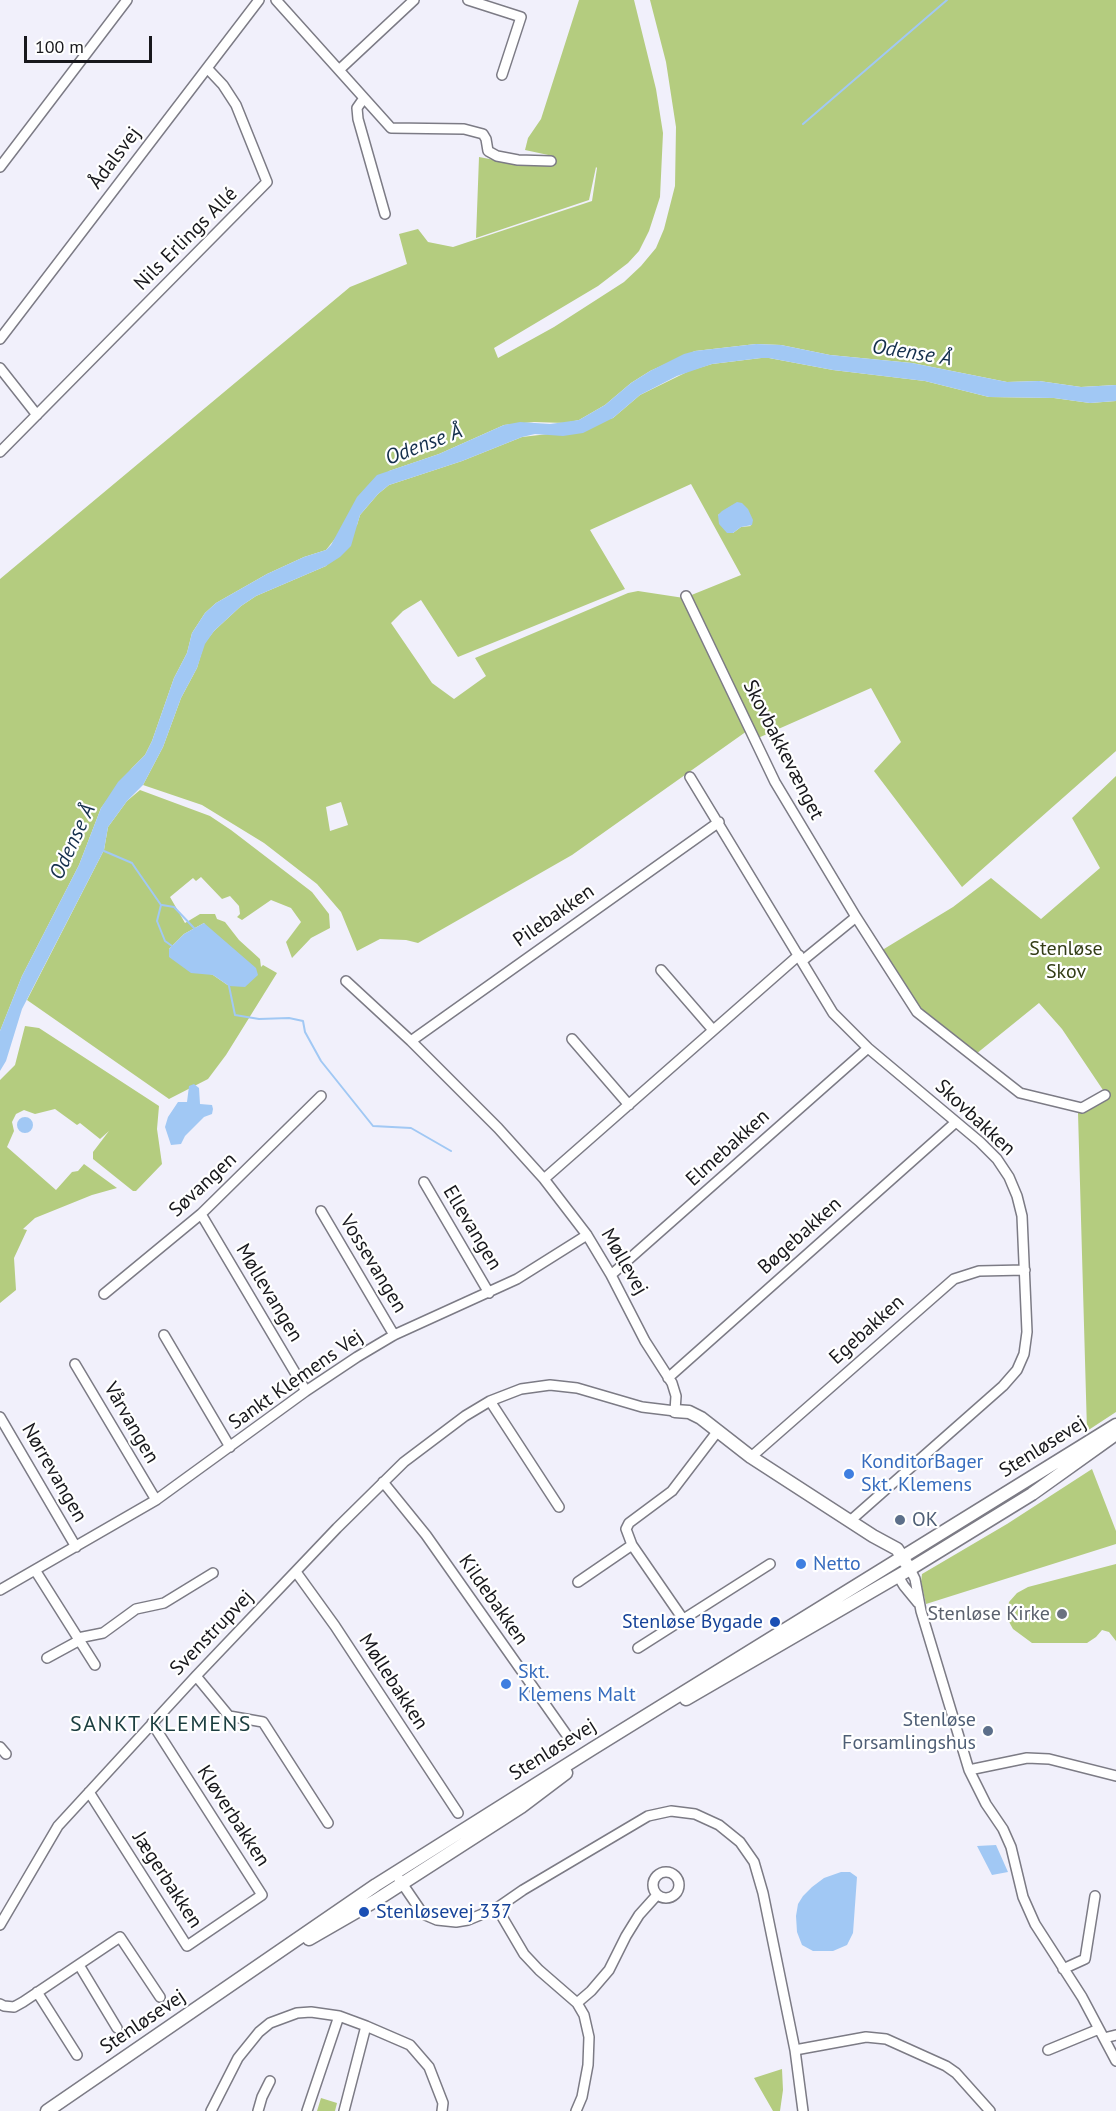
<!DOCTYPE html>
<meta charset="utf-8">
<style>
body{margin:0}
#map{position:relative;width:1116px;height:2111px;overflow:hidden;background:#f1f0fb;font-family:"PT Sans",sans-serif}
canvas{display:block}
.scale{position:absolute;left:24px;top:36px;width:128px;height:27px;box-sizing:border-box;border:3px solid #18181c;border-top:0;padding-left:8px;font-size:18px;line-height:21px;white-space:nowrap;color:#18181c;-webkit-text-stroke:4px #fff;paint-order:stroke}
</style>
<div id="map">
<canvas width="1116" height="2111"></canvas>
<div class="scale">100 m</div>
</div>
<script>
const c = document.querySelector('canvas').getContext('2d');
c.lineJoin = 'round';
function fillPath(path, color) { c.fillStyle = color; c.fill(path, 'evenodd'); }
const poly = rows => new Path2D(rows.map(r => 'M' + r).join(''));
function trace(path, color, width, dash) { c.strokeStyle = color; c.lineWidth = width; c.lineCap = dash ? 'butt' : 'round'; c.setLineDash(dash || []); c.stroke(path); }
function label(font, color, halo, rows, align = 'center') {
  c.font = font + ' "PT Sans",sans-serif'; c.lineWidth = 4.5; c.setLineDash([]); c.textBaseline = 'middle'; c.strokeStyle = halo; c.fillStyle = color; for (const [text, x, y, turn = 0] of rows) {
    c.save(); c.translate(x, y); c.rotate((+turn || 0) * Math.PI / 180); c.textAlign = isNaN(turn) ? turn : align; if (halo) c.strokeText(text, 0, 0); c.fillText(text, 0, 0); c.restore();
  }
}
fillPath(poly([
 [579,0,634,0,656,89,663,133,660,197,649,231,639,251,628,263,598,286,494,348,498,358,554,327,624,282,641,266,656,248,664,229,675,186,676,127,666,62,650,0,1116,0,1116,385,1081,387,1039,381,1007,382,912,363,830,355,781,345,756,344,695,351,650,371,631,383,605,405,579,420,565,423,534,422,504,425,439,454,389,471,326,550,304,557,267,574,216,603,205,613,192,633,187,653,174,678,152,741,145,755,132,768,101,808,79,865,22,976,0,1031,0,579,350,287,407,264,399,234,418,229,428,242,453,247,592,201,597,168,596,167,589,200,476,238,479,157,521,165,552,166,553,156,525,150,528,138,541,119],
 [761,358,769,358,833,370,925,381,989,397,1054,398,1090,403,1116,401,1116,751,962,887,874,771,901,742,871,688,758,738,689,596,741,575,691,484,590,530,625,589,458,657,421,600,403,611,391,623,432,683,454,699,486,676,475,658,628,593,638,591,684,598,747,731,572,855,418,943,406,940,380,939,357,951,341,912,317,884,264,843,202,805,143,785,163,747,181,698,197,668,204,644,214,631,241,606,256,596,326,566,357,525,360,515,378,494,389,485,462,461,522,437,548,434,613,418,640,395,689,371,712,364],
 [733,505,751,526,741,527,733,533,718,515],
 [341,802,348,825,330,831,326,807],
 [1116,776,1116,1412,1087,1431,1078,1113,1107,1096,1062,1029,1039,1003,976,1054,920,1010,879,952,953,907,991,878,1041,919,1100,868,1072,818],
 [140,790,210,816,231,830,312,892,329,914,330,928,311,938,292,958,286,942,301,922,291,908,271,900,242,920,237,917,240,914,239,906,230,896,222,899,201,877,196,881,193,878,170,897,185,923,200,914,215,914,217,919,225,922,239,940,260,959,261,967,263,965,277,973,226,1055,208,1079,169,1099,27,1000,104,850,108,827,127,801],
 [204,923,229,986,213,975,179,963,169,956,169,949,184,934],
 [25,1026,39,1028,159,1106,157,1129,162,1164,136,1191,133,1191,93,1159,93,1152,109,1131,100,1139,80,1123,77,1125,55,1109,35,1114,24,1110,16,1114,12,1122,14,1131,7,1147,56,1190,72,1172,78,1171,84,1164,117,1188,92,1195,35,1218,23,1229,27,1230,14,1258,16,1290,0,1303,0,1080,15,1065],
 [1092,1469,1116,1531,1116,1544,926,1604,921,1582,922,1574,1007,1524],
 [1116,1564,1116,1641,1109,1632,1102,1630,1096,1637,1087,1643,1032,1643,1013,1629,1008,1620,1007,1612,1009,1602,1017,1593,1028,1587],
 [782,2069,783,2090,780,2111,773,2111,754,2078],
 [321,2098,337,2103,335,2111,317,2111]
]), '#b4cc7f');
fillPath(poly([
 [756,344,781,345,830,355,912,363,1007,382,1039,381,1081,387,1116,385,1116,401,1090,403,1054,398,989,397,925,381,833,370,769,358,761,358,712,364,677,376,640,395,613,418,583,433,563,436,535,434,522,437,462,461,389,485,378,494,360,515,351,546,340,557,326,566,256,596,241,606,214,631,205,644,197,668,181,698,163,747,143,785,127,801,108,827,104,850,22,1009,6,1061,0,1071,0,1031,22,976,79,865,101,808,118,782,145,755,152,741,174,678,187,653,192,633,205,613,216,603,267,574,304,557,326,550,331,545,357,497,377,475,439,454,504,425,520,422,550,424,579,420,605,405,631,383,650,371,684,354,695,351],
 [737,502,742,503,748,509,753,520,752,525,741,527,733,533,727,533,719,524,718,515,722,511],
 [204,923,256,968,258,975,245,987,229,986,213,975,191,973,169,957,169,949,184,934],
 [194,1084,199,1088,200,1104,212,1105,213,1109,212,1114,204,1117,185,1136,181,1144,171,1145,165,1127,168,1117,178,1102,187,1102,189,1086],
 '17 1125a8 8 0 1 1 16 0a8 8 0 1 1-16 0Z',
 [996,1845,1008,1872,992,1875,977,1846],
 [841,1872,850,1872,857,1877,853,1933,847,1945,833,1951,813,1951,802,1945,797,1932,796,1916,798,1904,803,1896,812,1887,824,1878]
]), '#a1c8f4');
trace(poly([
 [803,124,947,0],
 [104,851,132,863,136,869,161,905,157,921,165,941,172,946],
 [162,905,174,907,194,928],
 [229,986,235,1015,259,1019,289,1018,303,1021,305,1032,321,1061,373,1126,411,1128,451,1151]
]), '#a1c8f4', 2);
const street = poly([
 [276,0,391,128,464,129,483,134,486,139,488,151,497,156,518,160,551,161],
 [468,0,521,17,502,75],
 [339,70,414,0],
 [364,98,357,108,358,119,385,214],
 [0,167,127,0],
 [0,339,259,0],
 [0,368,37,415],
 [0,452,267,182,236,105,223,85,207,68],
 [686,596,775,782,856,917,917,1012,1020,1093,1082,1108,1105,1095],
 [690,777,833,1013,868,1048,980,1142,997,1159,1009,1177,1017,1196,1022,1216,1027,1332,1024,1354,1017,1370,1003,1386,850,1521],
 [802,961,856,917],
 [661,970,713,1030],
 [572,1039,629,1105],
 [411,1041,719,822],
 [544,1179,799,955],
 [424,1182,489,1293],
 [321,1211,394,1335],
 [201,1214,306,1391],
 [611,1275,868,1048],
 [104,1294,201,1214,321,1096],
 [164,1335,230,1447],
 [75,1364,156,1500],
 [668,1378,956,1122],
 [490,1401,559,1507],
 [0,1417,76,1547],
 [751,1457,954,1279,979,1271,1025,1270],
 [383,1482,426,1535,571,1741],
 [910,1569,915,1579,921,1611,969,1770,986,1804,1003,1829,1011,1847,1023,1897,1035,1924,1082,1997,1116,2061],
 [35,1570,95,1665],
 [296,1572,335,1626,458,1813],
 [898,1576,904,1586,918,1603],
 [578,1582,632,1545],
 [0,1590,156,1500,306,1391,357,1357,394,1335,517,1279,587,1235],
 [683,1619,632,1545,626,1529,629,1523,672,1491,717,1432],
 [78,1638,103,1633,136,1609,164,1603,213,1573],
 [638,1648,770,1564],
 [47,1658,80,1640],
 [196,1676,229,1716,263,1722,328,1823],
 [0,1747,6,1754],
 [969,1770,1027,1758,1049,1759,1116,1776],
 [89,1792,187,1946,262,1895,152,1723],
 '653 1885a13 13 0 1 1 26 0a13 13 0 1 1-26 0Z',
 [395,1873,423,1914,437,1920,456,1922,468,1920,497,1908,523,1890,648,1816,671,1811,695,1814,719,1825,740,1842,754,1862,763,1893,795,2050,803,2111],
 [497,1908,524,1954,539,1970,577,2003,584,2015,589,2037,588,2065,582,2097,576,2111],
 [0,1925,58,1826,196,1676,337,1528,404,1462,465,1416,490,1401,521,1389,550,1385,577,1388,642,1407,675,1411,676,1396,672,1383,645,1341,611,1275,587,1235,544,1179,498,1128,411,1041,346,981],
 [79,1965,117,2028],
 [1063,1969,1085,1959,1095,1896],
 [37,1992,77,2055],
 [577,2003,591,1991,609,1970,626,1936,639,1915,657,1895],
 [0,2004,4,2006,14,2007,23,2002,120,1937,160,1997],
 [366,2026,410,2045,429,2067,443,2103,442,2111],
 [1104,2038,1116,2035],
 [795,2050,866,2037,886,2039,946,2066,956,2073,990,2111],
 [1048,2050,1099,2029],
 [211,2111,238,2058,259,2032,270,2023,297,2013,311,2012,339,2016],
 [258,2111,262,2097,270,2081],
 [307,2111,339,2016,366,2026,344,2111]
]);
const secondary = poly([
 [675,1411,689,1412,701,1418,751,1457,873,1536,897,1549,906,1563],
 [686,1699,910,1569,1032,1494,1116,1434],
 [309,1939,375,1901,521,1807,566,1773],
 [47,2111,376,1885,592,1749,1116,1425]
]);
trace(street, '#7c7b85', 12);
trace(secondary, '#7c7b85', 15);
trace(street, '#fff', 9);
trace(secondary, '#fff', 12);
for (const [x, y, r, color] of [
 [849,1474,6,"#3f7fe0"],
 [900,1520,6,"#5c6f8a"],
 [801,1564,6,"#3f7fe0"],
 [1062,1614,6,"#6b7280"],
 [775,1622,6,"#1a4fb4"],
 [506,1684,6,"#3f7fe0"],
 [988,1731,6,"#5c6f8a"],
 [364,1912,6,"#1a4fb4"]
]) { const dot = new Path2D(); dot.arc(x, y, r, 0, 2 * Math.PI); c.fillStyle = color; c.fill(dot); trace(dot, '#fff', 2); }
label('20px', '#18181c', '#fff', [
 ["Ådalsvej",115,158,-53],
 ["Nils Erlings Allé",186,239,-45],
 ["Skovbakkevænget",783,750,63],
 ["Pilebakken",554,916,-35],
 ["Skovbakken",975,1118,43],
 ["Elmebakken",728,1148,-42],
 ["Søvangen",203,1185,-43],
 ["Ellevangen",472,1228,59],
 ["Bøgebakken",800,1236,-42],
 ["Møllevej",624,1262,60],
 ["Vossevangen",373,1264,59],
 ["Møllevangen",269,1293,59],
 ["Egebakken",867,1330,-42],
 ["Sankt Klemens Vej",296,1380,-35],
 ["Vårvangen",131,1423,60],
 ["Stenløsevej",1043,1447,-32],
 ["Nørrevangen",54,1473,60],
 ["Kildebakken",493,1600,55],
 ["Svenstrupvej",212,1633,-46],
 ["Møllebakken",393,1682,57],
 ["Stenløsevej",553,1750,-32],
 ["Kløverbakken",233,1816,57],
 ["Jægerbakken",167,1880,57],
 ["Stenløsevej",143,2022,-34]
]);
label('20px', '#333d16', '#fff', [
 ["Stenløse",1066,949],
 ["Skov",1066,972]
]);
label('20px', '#366cbe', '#fff', [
 ["KonditorBager",861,1462],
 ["Skt. Klemens",861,1485],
 ["Netto",813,1564],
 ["Skt.",518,1672],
 ["Klemens Malt",518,1695]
], 'left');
label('20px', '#4e5e75', '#fff', [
 ["OK",912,1520],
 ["Stenløse",976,1720,"right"],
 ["Forsamlingshus",976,1743,"right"]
], 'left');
label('20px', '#5b616d', '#fff', [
 ["Stenløse Kirke",1050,1614]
], 'right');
label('20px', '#164399', '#fff', [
 ["Stenløse Bygade",763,1622],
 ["Stenløsevej 337",376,1912,"left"]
], 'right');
label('italic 21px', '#142f4c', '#fff', [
 ["Odense Å",912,353,9],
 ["Odense Å",424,445,-21],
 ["Odense Å",73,842,-65]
]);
c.letterSpacing = '1.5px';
label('22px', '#1b3e40', '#fff', [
 ["SANKT KLEMENS",161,1725]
]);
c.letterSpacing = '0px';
</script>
